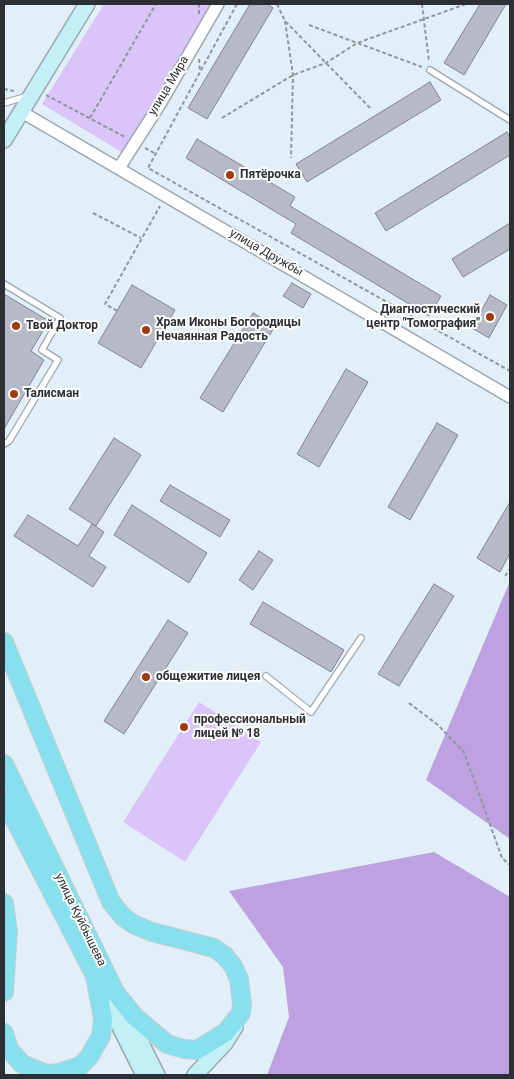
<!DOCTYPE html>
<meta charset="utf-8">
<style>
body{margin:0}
#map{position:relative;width:514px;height:1079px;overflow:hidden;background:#e3eff8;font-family:Roboto,sans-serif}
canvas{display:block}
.frame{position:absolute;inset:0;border:5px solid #2c3034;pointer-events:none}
</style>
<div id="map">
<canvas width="514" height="1079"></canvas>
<div class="frame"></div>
</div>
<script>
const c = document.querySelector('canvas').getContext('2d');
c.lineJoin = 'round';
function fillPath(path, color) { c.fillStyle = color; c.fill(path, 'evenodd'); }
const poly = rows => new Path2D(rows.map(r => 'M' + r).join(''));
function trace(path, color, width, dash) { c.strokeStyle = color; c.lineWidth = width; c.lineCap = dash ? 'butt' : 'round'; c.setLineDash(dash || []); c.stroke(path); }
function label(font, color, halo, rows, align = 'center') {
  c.font = font + ' Roboto,sans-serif'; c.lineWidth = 4; c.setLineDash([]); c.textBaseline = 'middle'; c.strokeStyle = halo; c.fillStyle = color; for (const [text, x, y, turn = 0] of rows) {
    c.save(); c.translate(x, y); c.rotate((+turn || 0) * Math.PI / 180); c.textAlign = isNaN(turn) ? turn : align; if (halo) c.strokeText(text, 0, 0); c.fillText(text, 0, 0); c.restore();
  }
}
fillPath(poly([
 [104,4,211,4,123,153,42,104],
 [199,702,261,742,185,862,123,822]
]), '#dbc4f9');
fillPath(poly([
 [510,581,510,839,426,780],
 [434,852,510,897,510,1075,267,1075,289,1017,283,967,229,891]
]), '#bea1e1');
const building = poly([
 [250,4,267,4,273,8,207,119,188,108,250,4],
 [480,4,506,4,464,75,444,63,480,4],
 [430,82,441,100,307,182,296,164,430,82],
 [507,132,510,138,510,155,386,231,375,213,507,132],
 [197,139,295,197,290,206,441,296,429,316,291,233,296,224,186,158,197,139],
 [510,223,510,249,463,277,452,259,510,223],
 [292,283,311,294,303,308,283,296,292,283],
 [132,285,175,310,141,368,98,343,132,285],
 [4,294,49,321,31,351,44,360,4,429,4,294],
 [490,295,507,305,489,338,472,328,490,295],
 [253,313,275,326,223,412,200,398,253,313],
 [346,369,368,382,319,467,297,454,346,369],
 [437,423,458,435,410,520,388,507,437,423],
 [114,438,141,455,96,526,69,509,114,438],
 [170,485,230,520,220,537,160,501,170,485],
 [510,502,510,553,500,572,477,558,510,502],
 [132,505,207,553,189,583,114,535,132,505],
 [28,515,78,546,92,524,104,532,89,556,106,567,93,587,14,536,28,515],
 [259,551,273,560,253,590,239,580,259,551],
 [434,584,454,596,399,686,378,674,434,584],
 [263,602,344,650,331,672,250,624,263,602],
 [168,620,188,633,124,734,104,721,168,620]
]);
fillPath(building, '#b6b9c6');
trace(building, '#818490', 1);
const lane = poly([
 [430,70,510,120],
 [4,103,28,96],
 [4,284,60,318,42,350,58,360,9,441,4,444],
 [266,676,311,712,361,638]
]);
const street = poly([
 [20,111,510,397],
 [119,168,160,104,218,4]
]);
const secondary = poly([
 [4,140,87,4],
 [100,987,144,1075],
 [123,1007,157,1075],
 [195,1075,225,1043,235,1027]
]);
const primary = poly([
 [4,642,111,902,123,917,135,925,152,932,214,948,225,956,233,966,239,979,242,1004,241,1013,226,1032,197,1050,184,1049,167,1044,134,1016,115,992,4,764],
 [4,799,95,976,103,1019,101,1036,89,1057,80,1066,58,1073,46,1074,22,1064,9,1049,4,1033],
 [4,903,8,932,4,992]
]);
trace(lane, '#9ca7b0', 8);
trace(street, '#9ca7b0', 14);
trace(secondary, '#9ca7b0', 18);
trace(primary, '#cccdce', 20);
trace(poly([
 [237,4,148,168,510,371],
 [277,4,285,21,370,108],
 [422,4,429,62],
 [199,14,199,4],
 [285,21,293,75,291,158],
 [309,25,422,67],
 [199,59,200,71],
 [4,89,14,91],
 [46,95,125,137],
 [90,118,156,4],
 [222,118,293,75,326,63,357,43,466,4],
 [145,148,156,154],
 [93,213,141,238],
 [117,311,105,304,160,206],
 [505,576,510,569],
 [409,703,438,725,464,752,502,858,510,865]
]), '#8f979e', 2, [4, 2.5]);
trace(lane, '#fff', 5.5);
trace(street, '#fff', 11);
trace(secondary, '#c3f0f6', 15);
trace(primary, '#86e0ed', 18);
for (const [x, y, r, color] of [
 [230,175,5,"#a13b0f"],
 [490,317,5,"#a13b0f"],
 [16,326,5,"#a13b0f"],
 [146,330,5,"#a13b0f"],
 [14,394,5,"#a13b0f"],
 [146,677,5,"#a13b0f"],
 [184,727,5,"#a13b0f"]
]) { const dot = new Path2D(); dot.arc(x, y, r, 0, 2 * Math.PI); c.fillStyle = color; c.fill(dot); trace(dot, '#fff', 2); }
label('12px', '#2c3034', '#fff', [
 ["улица Мира",169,86,-59],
 ["улица Дружбы",266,253,30],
 ["улица Куйбышева",80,920,64]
]);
label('bold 12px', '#2c3034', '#fff', [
 ["Пятёрочка",240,175],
 ["Диагностический",480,310,"right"],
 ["центр \"Томография\"",480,324,"right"],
 ["Храм Иконы Богородицы",156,323],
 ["Нечаянная Радость",156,337],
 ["Твой Доктор",26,326],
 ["Талисман",24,394],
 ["общежитие лицея",156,677],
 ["профессиональный",194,720],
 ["лицей № 18",194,734]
], 'left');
</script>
